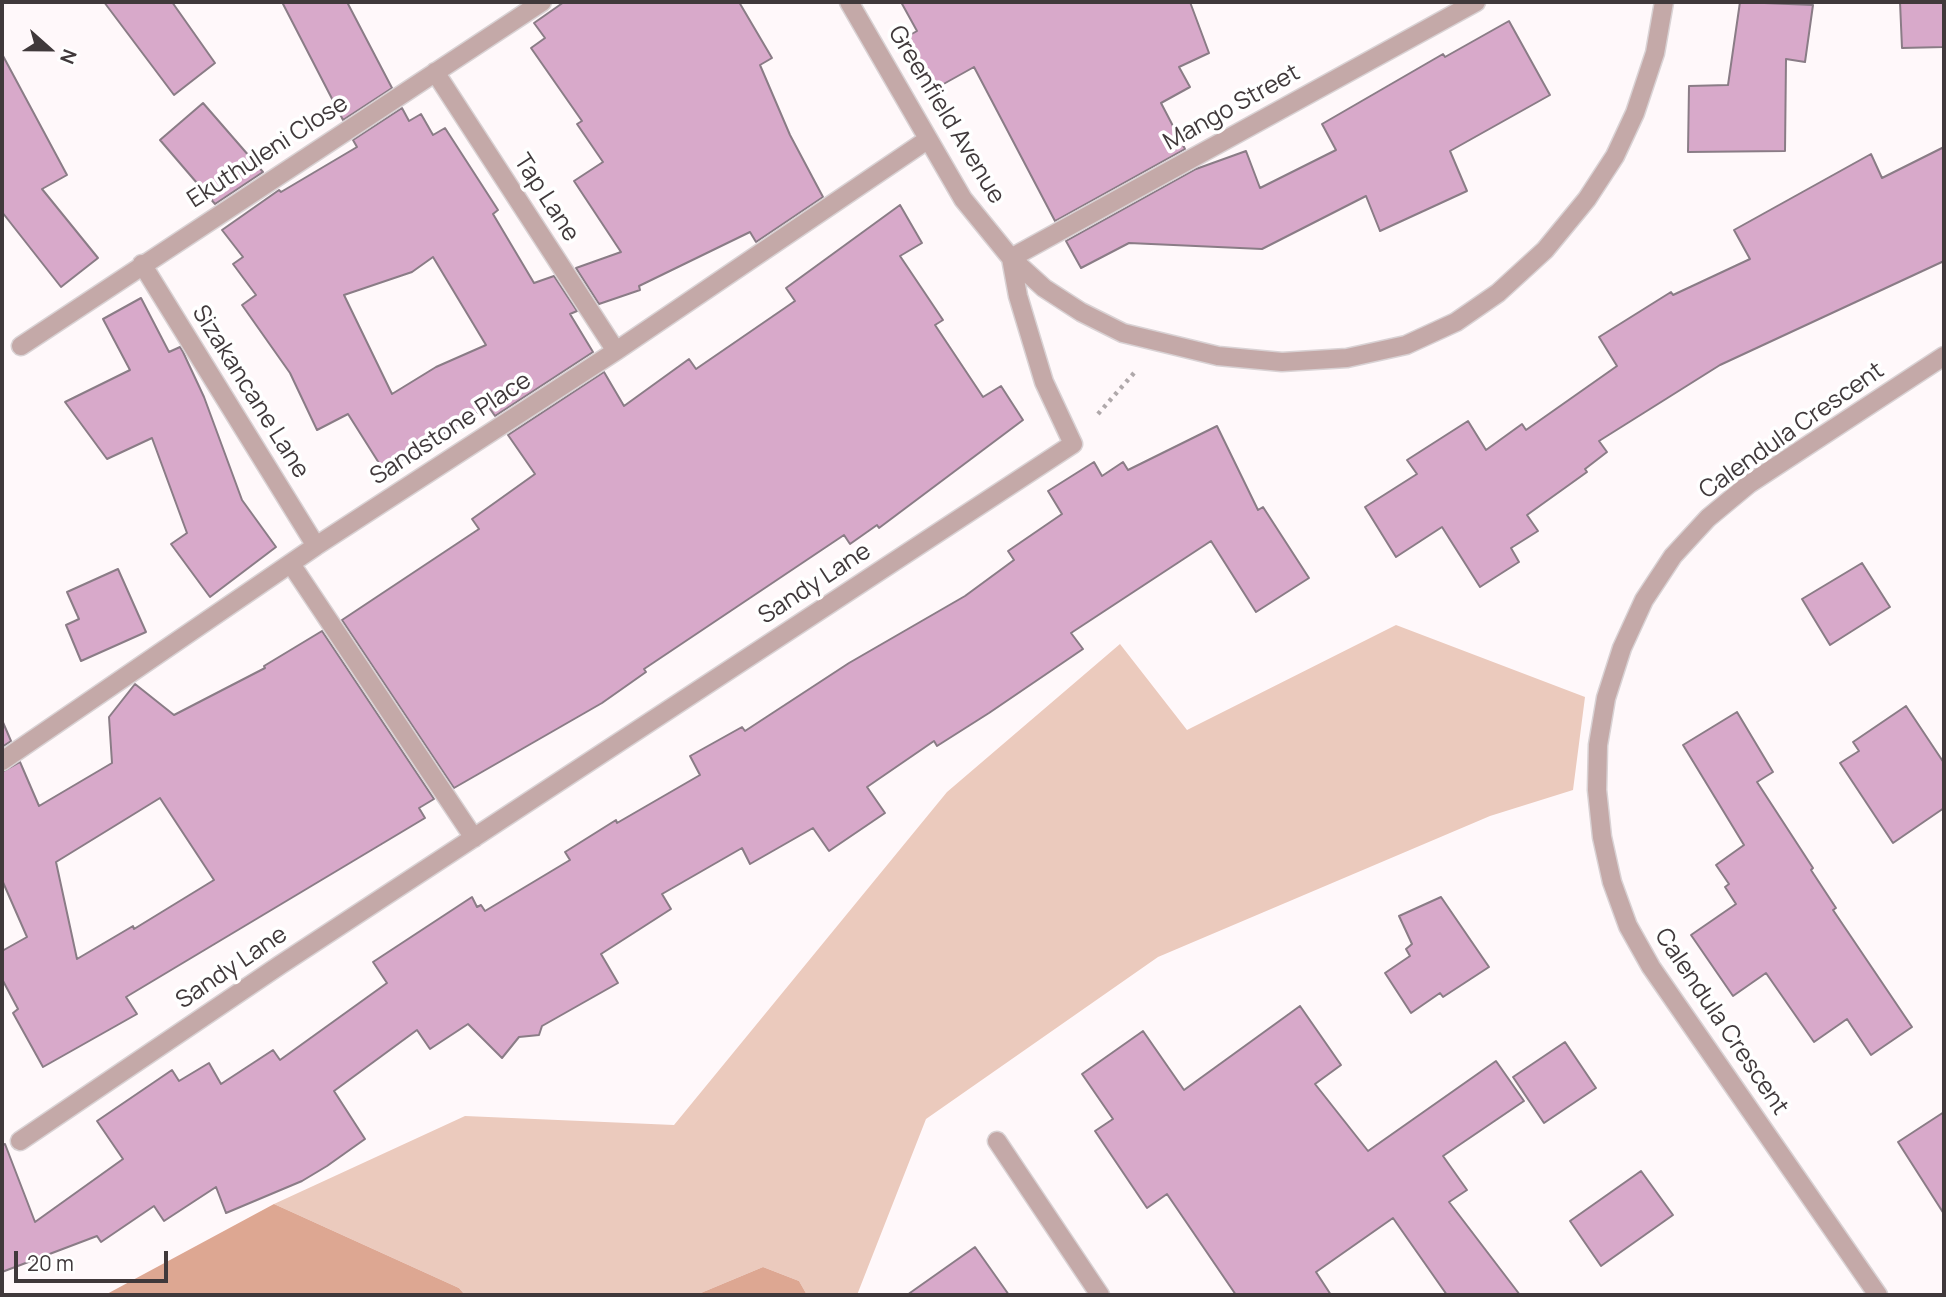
<!DOCTYPE html>
<style>
body{margin:0}
#map{position:relative;width:1946px;height:1297px;overflow:hidden;background:#fff8fa;font-family:Manrope,sans-serif}
canvas{display:block}
.frame{position:absolute;inset:0;border:4px solid #40393b;pointer-events:none}
.north{position:absolute;left:14px;top:14px;width:70px;height:70px;-webkit-text-stroke:5px #fff;paint-order:stroke;rotate:111deg;font-size:19px;font-weight:700;line-height:28px;text-align:center;color:#40393b}
.north::after{content:'';display:block;margin:auto;width:24px;height:32px;background:#40393b;clip-path:polygon(50% 0,100% 100%,50% 72%,0 100%)}
.scale{position:absolute;left:14px;top:1251px;width:154px;height:32px;box-sizing:border-box;border:4px solid #40393b;border-top:0;padding-left:9px;font-size:21px;line-height:24px;white-space:nowrap;color:#40393b;-webkit-text-stroke:5px #fff;paint-order:stroke}
</style>
<div id="map">
<canvas width="1946" height="1297"></canvas>
<div class="frame"></div>
<div class="north">N</div>
<div class="scale">20 m</div>
</div>
<script>
const c = document.querySelector('canvas').getContext('2d');
c.lineJoin = 'round';
function fillPath(path, color) { c.fillStyle = color; c.fill(path, 'evenodd'); }
const poly = rows => new Path2D(rows.map(r => 'M' + r).join(''));
function trace(path, color, width, dash) { c.strokeStyle = color; c.lineWidth = width; c.lineCap = dash ? 'butt' : 'round'; c.setLineDash(dash || []); c.stroke(path); }
function label(font, color, halo, rows, align = 'center') {
  c.font = font + ' Manrope,sans-serif'; c.lineWidth = 7; c.setLineDash([]); c.textBaseline = 'middle'; c.strokeStyle = halo; c.fillStyle = color; for (const [text, x, y, turn = 0] of rows) {
    c.save(); c.translate(x, y); c.rotate((+turn || 0) * Math.PI / 180); c.textAlign = isNaN(turn) ? turn : align; if (halo) c.strokeText(text, 0, 0); c.fillText(text, 0, 0); c.restore();
  }
}
fillPath(poly([
 [1396,625,1585,697,1573,790,1490,816,1158,957,926,1119,857,1295,807,1295,799,1281,763,1267,696,1295,465,1295,459,1288,274,1204,465,1116,674,1125,947,792,1120,644,1187,730]
]), '#ebcabd');
fillPath(poly([
 [274,1204,459,1288,465,1295,105,1295],
 [763,1267,799,1281,807,1295,696,1295]
]), '#dda792');
const building = poly([
 [104,2,172,2,215,63,174,95,104,2],
 [282,2,347,2,392,88,343,120,282,2],
 [564,2,739,2,772,58,760,65,790,135,823,197,756,242,750,232,639,286,640,290,599,304,576,268,621,252,574,181,603,162,577,124,582,121,531,48,545,38,534,23,564,2],
 [901,2,1190,2,1209,53,1179,67,1190,87,1161,103,1185,149,1055,221,974,67,931,91,903,39,917,31,901,2],
 [1740,2,1813,5,1805,62,1786,59,1785,151,1688,152,1689,86,1728,85,1740,2],
 [1900,2,1943,2,1944,47,1902,48,1900,2],
 [1509,21,1550,95,1450,151,1467,191,1380,231,1366,196,1262,249,1129,243,1081,268,1066,241,1196,169,1246,151,1260,188,1336,150,1322,124,1443,54,1445,57,1509,21],
 [2,54,67,175,42,189,98,258,61,287,2,212,2,54],
 [203,103,263,172,215,204,160,140,203,103],
 [402,108,409,121,421,114,433,135,445,128,498,210,493,214,534,283,554,276,577,311,570,314,593,352,495,416,488,406,384,471,348,414,317,430,290,373,242,305,256,295,233,264,243,257,222,230,279,190,281,192,357,147,353,140,402,108],
 [433,257,486,345,436,367,392,394,344,295,412,272,433,257],
 [1944,147,1944,261,1720,365,1599,441,1607,452,1585,469,1587,472,1527,515,1538,531,1511,548,1519,562,1480,587,1442,527,1396,557,1365,507,1417,474,1407,460,1468,421,1486,450,1522,424,1526,430,1617,366,1599,337,1671,292,1673,295,1750,259,1734,230,1871,154,1882,178,1944,147],
 [900,205,922,243,900,256,943,320,935,325,983,397,1001,386,1023,420,879,528,877,525,850,544,844,535,644,669,646,672,602,703,454,788,342,620,479,529,472,519,535,474,508,435,604,372,624,406,689,359,696,369,795,301,786,288,900,205],
 [141,298,169,352,180,347,183,352,204,397,242,500,276,547,210,597,171,544,187,533,152,438,107,459,65,402,130,370,103,319,141,298],
 [1217,426,1258,510,1263,507,1309,578,1256,612,1211,541,1071,633,1083,649,989,713,937,746,934,741,867,787,885,813,829,851,813,828,750,864,742,848,662,894,671,909,601,954,618,983,542,1026,539,1035,519,1037,502,1058,468,1024,430,1049,417,1030,334,1091,365,1139,327,1166,302,1181,226,1213,216,1187,164,1221,154,1206,101,1242,97,1236,2,1272,2,1145,5,1144,35,1222,123,1159,97,1121,172,1070,179,1081,209,1063,221,1084,273,1050,280,1060,387,983,373,962,472,897,477,907,481,905,485,911,570,860,565,852,616,820,617,823,700,775,690,756,742,727,745,731,849,663,965,596,1014,560,1008,551,1062,514,1048,491,1094,462,1102,476,1123,462,1128,470,1217,426],
 [1862,563,1890,607,1830,645,1802,599,1862,563],
 [118,569,146,632,81,661,66,625,79,619,67,592,118,569],
 [322,631,434,799,419,808,425,818,126,997,137,1014,43,1067,13,1013,18,1009,2,979,2,951,27,937,2,880,2,772,20,762,39,806,112,763,109,717,135,684,174,715,265,668,264,666,322,631],
 [160,798,214,880,134,929,133,926,77,959,56,862,160,798],
 [1906,706,1944,763,1944,808,1893,843,1840,763,1859,751,1853,742,1906,706],
 [1737,712,1773,772,1757,782,1813,868,1811,870,1836,908,1833,910,1912,1027,1871,1055,1847,1019,1814,1042,1766,973,1733,996,1691,935,1736,904,1725,887,1729,884,1716,865,1744,845,1683,745,1737,712],
 [2,720,11,741,2,747,2,720],
 [1441,897,1489,967,1443,997,1440,993,1411,1013,1385,973,1410,956,1406,949,1412,944,1399,916,1441,897],
 [1300,1006,1341,1065,1315,1084,1368,1151,1496,1061,1524,1101,1443,1156,1467,1190,1449,1202,1520,1295,1447,1295,1393,1218,1316,1272,1331,1295,1236,1295,1167,1194,1147,1208,1095,1131,1113,1119,1082,1074,1143,1031,1184,1090,1300,1006],
 [1565,1042,1596,1088,1544,1123,1513,1077,1565,1042],
 [1944,1112,1944,1214,1898,1142,1944,1112],
 [1641,1171,1673,1215,1601,1266,1570,1221,1641,1171],
 [975,1247,1009,1295,907,1295,975,1247]
]);
fillPath(building, '#d8a9ca');
trace(building, '#8a7c86', 2);
const minor = poly([
 [849,2,963,199,1011,258,1044,288,1081,312,1123,333,1218,356,1282,362,1347,358,1406,345,1456,322,1498,293,1545,250,1587,199,1615,156,1635,113,1655,53,1664,2],
 [435,72,616,351],
 [142,264,316,546],
 [21,346,542,2],
 [291,564,474,838],
 [2,761,316,546,616,351,927,140],
 [20,1141,280,965,1073,444,1044,382,1018,296,1011,258,1476,2],
 [997,1141,1100,1295],
 [1878,1295,1651,967,1628,926,1612,882,1602,837,1597,790,1598,745,1606,698,1622,648,1644,600,1673,556,1708,518,1749,484,1944,356]
]);
trace(minor, '#d9d2d4', 21);
trace(poly([
 [1098,414,1134,373]
]), '#afa8aa', 4.5, [3.5, 5]);
trace(minor, '#c4a9a8', 18);
label('24px', '#40393b', '#fff', [
 ["Mango Street",1232,108,-29],
 ["Greenfield Avenue",946,115,59],
 ["Ekuthuleni Close",268,152,-33],
 ["Tap Lane",546,198,57],
 ["Sizakancane Lane",250,392,58],
 ["Sandstone Place",451,429,-33],
 ["Calendula Crescent",1792,431,-35],
 ["Sandy Lane",815,584,-33],
 ["Sandy Lane",232,968,-34],
 ["Calendula Crescent",1721,1022,56]
]);
</script>
